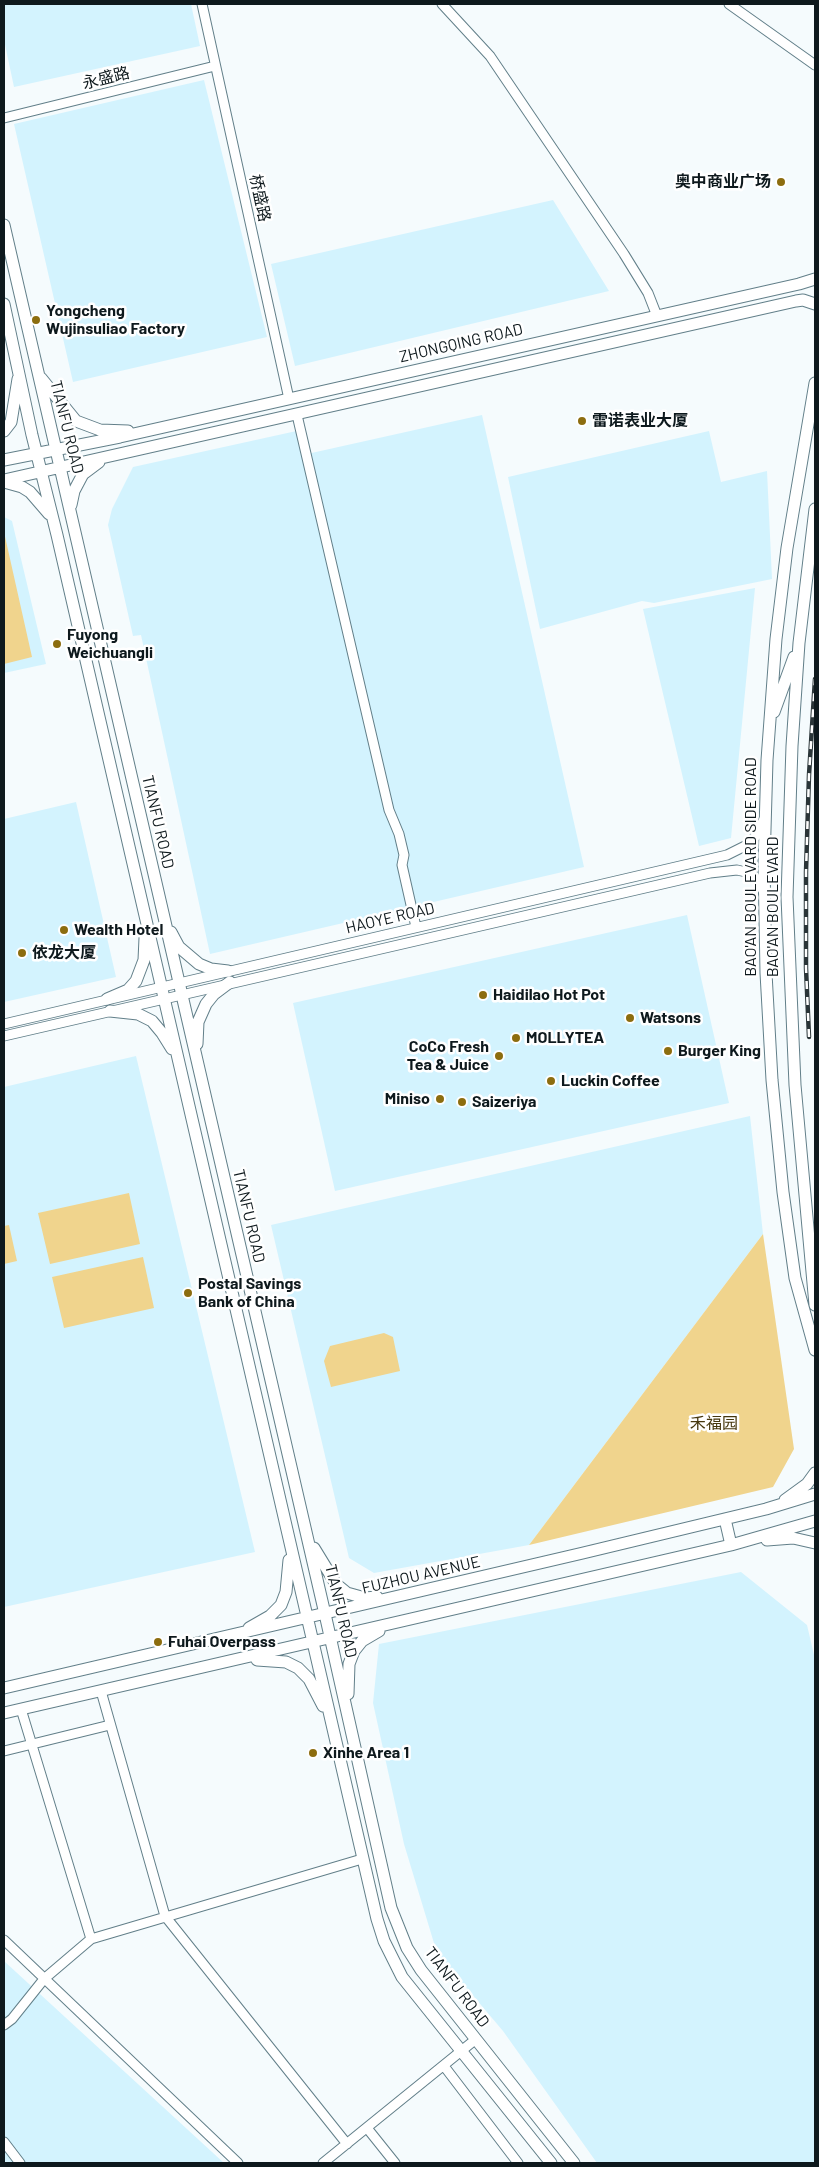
<!DOCTYPE html>
<meta charset="utf-8">
<style>
body{margin:0}
#map{position:relative;width:819px;height:2167px;overflow:hidden;background:#f5fbfd;font-family:Barlow,sans-serif}
canvas{display:block}
.frame{position:absolute;inset:0;border:5px solid #0e191d;pointer-events:none}
</style>
<div id="map">
<canvas width="819" height="2167"></canvas>
<div class="frame"></div>
</div>
<script>
const c = document.querySelector('canvas').getContext('2d');
c.lineJoin = 'round';
function fillPath(path, color) { c.fillStyle = color; c.fill(path, 'evenodd'); }
const poly = rows => new Path2D(rows.map(r => 'M' + r).join(''));
function trace(path, color, width, dash) { c.strokeStyle = color; c.lineWidth = width; c.lineCap = dash ? 'butt' : 'round'; c.setLineDash(dash || []); c.stroke(path); }
function label(font, color, halo, rows, align = 'center') {
  c.font = font + ' Barlow,"Noto Sans SC",sans-serif'; c.lineWidth = 5; c.setLineDash([]); c.textBaseline = 'middle'; c.strokeStyle = halo; c.fillStyle = color; for (const [text, x, y, turn = 0] of rows) {
    c.save(); c.translate(x, y); c.rotate((+turn || 0) * Math.PI / 180); c.textAlign = isNaN(turn) ? turn : align; if (halo) c.strokeText(text, 0, 0); c.fillText(text, 0, 0); c.restore();
  }
}
fillPath(poly([
 [4,4,191,4,200,46,14,87,4,40],
 [204,80,267,337,73,382,14,124],
 [553,200,609,291,295,366,271,264],
 [482,415,584,867,210,954,141,635,133,636,108,525,112,509,133,467,301,430,307,454],
 [709,431,721,482,767,471,772,579,654,603,642,601,540,629,508,477],
 [4,517,12,521,46,664,4,673],
 [755,588,731,838,699,846,643,609],
 [76,802,116,977,4,1002,4,819],
 [687,915,729,1103,335,1191,293,1003],
 [136,1056,255,1552,4,1607,4,1087],
 [750,1116,763,1234,529,1545,374,1573,349,1558,271,1225],
 [741,1572,807,1625,815,1659,815,2163,597,2163,503,2031,437,1953,404,1844,373,1703,379,1644],
 [4,1961,224,2163,4,2163]
]), '#d3f3fe');
fillPath(poly([
 [4,532,32,657,4,664],
 [129,1193,140,1244,50,1264,38,1213],
 [9,1225,17,1261,4,1264,4,1226],
 [763,1234,794,1449,773,1487,529,1545],
 [143,1257,154,1308,64,1328,52,1277],
 [384,1333,393,1337,400,1371,331,1387,324,1361,330,1346]
]), '#f0d48d');
const minor = poly([
 [202,4,289,399],
 [442,4,490,56,624,254,648,293,657,316],
 [729,4,815,65],
 [4,118,215,66],
 [297,415,389,810,399,834,404,855,402,865,416,927],
 [4,1024,727,855,747,845,756,836,764,819],
 [4,1036,710,873,737,870,746,872,755,877,764,892],
 [101,1691,165,1916,347,2144],
 [21,1709,91,1939],
 [4,1751,110,1725],
 [4,1940,238,2163],
 [4,2025,12,2019,44,1979,91,1939,362,1859],
 [444,2066,518,2163],
 [367,2128,395,2163],
 [4,2142,20,2163],
 [323,2163,476,2039]
]);
const major = poly([
 [4,225,325,1614,391,1908,407,1948,421,1970,574,2163],
 [4,304,32,435,57,535,377,1919,384,1941,402,1977,551,2163],
 [41,378,76,421,100,430,128,431],
 [815,383,787,548,776,639,767,760,764,864,766,973,772,1080,783,1192,795,1278,815,1350],
 [4,431,11,422,18,379],
 [4,460,120,437,799,284,815,279],
 [4,480,796,301,803,300,815,304],
 [4,482,22,487,30,492,49,514],
 [71,505,74,491,83,474,99,462],
 [815,509,799,643,792,746,787,897,795,1085,815,1305],
 [774,712,794,657],
 [171,932,179,947,199,964,211,969,228,971],
 [107,999,128,990,136,981,144,960,145,938],
 [110,1011,138,1014,152,1021,162,1033,172,1049],
 [197,1044,198,1022,206,1004,214,994,230,982],
 [785,1500,807,1484,815,1473],
 [725,1519,731,1545],
 [767,1540,793,1538,815,1543],
 [314,1548,336,1584,347,1593,365,1598,377,1597],
 [249,1628,270,1616,281,1605,286,1592,289,1560],
 [257,1660,286,1662,298,1668,309,1679,323,1706],
 [4,1688,583,1553,766,1509,815,1494],
 [348,1694,349,1664,354,1651,362,1641,379,1631],
 [4,1713,731,1545,815,1521]
]);
trace(minor, '#627f89', 11);
trace(major, '#627f89', 13);
trace(minor, '#fff', 9);
trace(major, '#fff', 11);
const rail = poly([
 [809,1037,806,968,806,872,809,775,815,679]
]);
trace(rail, '#2a3538', 4.5);
trace(rail, '#fff', 2.5, [8]);
for (const [x, y, r, color] of [
 [781,182,5,"#8c6d0f"],
 [36,320,5,"#8c6d0f"],
 [582,421,5,"#8c6d0f"],
 [57,644,5,"#8c6d0f"],
 [64,930,5,"#8c6d0f"],
 [22,953,5,"#8c6d0f"],
 [483,995,5,"#8c6d0f"],
 [630,1018,5,"#8c6d0f"],
 [516,1038,5,"#8c6d0f"],
 [668,1051,5,"#8c6d0f"],
 [499,1056,5,"#8c6d0f"],
 [551,1081,5,"#8c6d0f"],
 [440,1099,5,"#8c6d0f"],
 [462,1102,5,"#8c6d0f"],
 [188,1293,5,"#8c6d0f"],
 [158,1642,5,"#8c6d0f"],
 [313,1753,5,"#8c6d0f"]
]) { const dot = new Path2D(); dot.arc(x, y, r, 0, 2 * Math.PI); c.fillStyle = color; c.fill(dot); trace(dot, '#fff', 2); }
label('16px', '#0e191d', '#fff', [
 ["永盛路",106,78,-14],
 ["桥盛路",260,198,78],
 ["ZHONGQING ROAD",461,343,-13],
 ["TIANFU ROAD",67,427,76],
 ["TIANFU ROAD",158,822,77],
 ["BAO'AN BOULEVARD SIDE ROAD",751,867,-90],
 ["BAO'AN BOULEVARD",773,907,-90],
 ["HAOYE ROAD",390,918,-13],
 ["TIANFU ROAD",249,1216,77],
 ["FUZHOU AVENUE",421,1575,-13],
 ["TIANFU ROAD",341,1611,77],
 ["TIANFU ROAD",457,1987,53]
]);
label('bold 16px', '#0e191d', '#fff', [
 ["奥中商业广场",771,182,"right"],
 ["Yongcheng",46,311],
 ["Wujinsuliao Factory",46,329],
 ["雷诺表业大厦",592,421],
 ["Fuyong",67,635],
 ["Weichuangli",67,653],
 ["Wealth Hotel",74,930],
 ["依龙大厦",32,953],
 ["Haidilao Hot Pot",493,995],
 ["Watsons",640,1018],
 ["MOLLYTEA",526,1038],
 ["CoCo Fresh",489,1047,"right"],
 ["Tea & Juice",489,1065,"right"],
 ["Burger King",678,1051],
 ["Luckin Coffee",561,1081],
 ["Miniso",430,1099,"right"],
 ["Saizeriya",472,1102],
 ["Postal Savings",198,1284],
 ["Bank of China",198,1302],
 ["Fuhai Overpass",168,1642],
 ["Xinhe Area 1",323,1753]
], 'left');
label('16px', '#46370e', '#fff', [
 ["禾福园",714,1424]
]);
</script>
